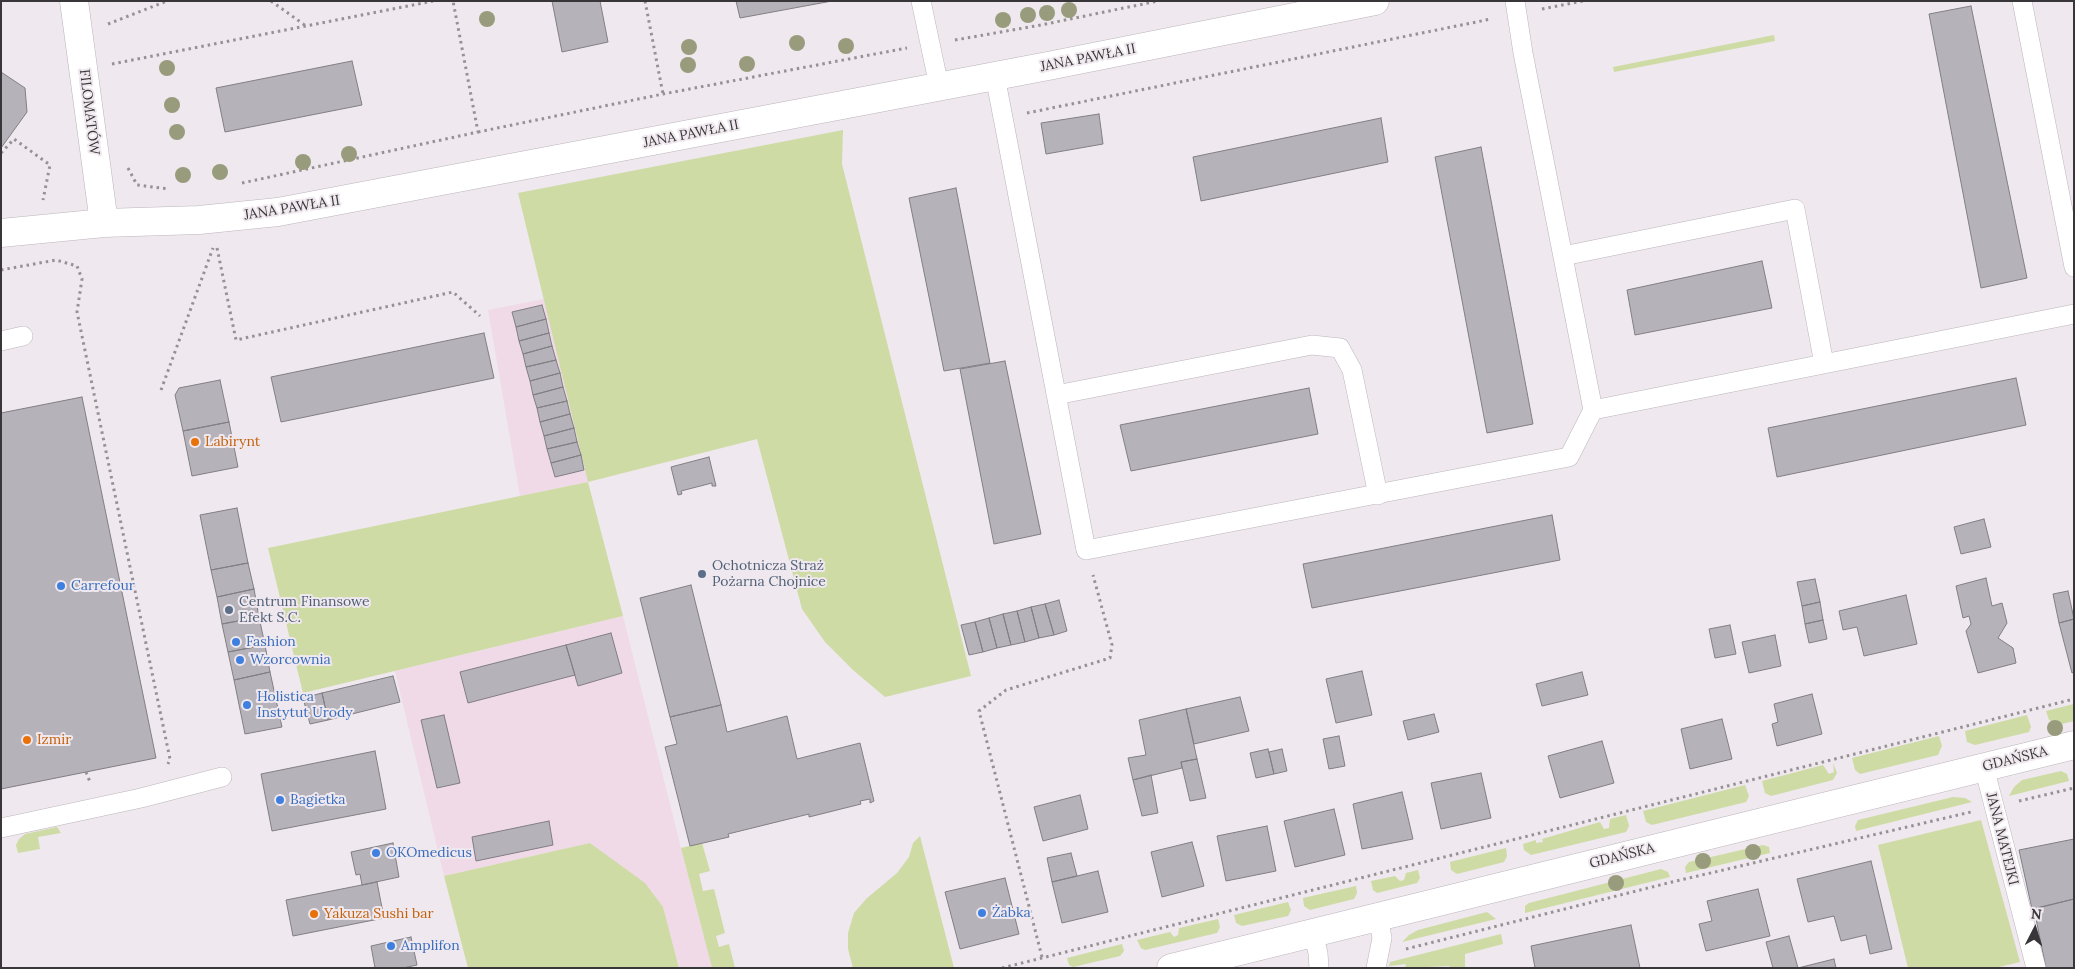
<!DOCTYPE html>
<meta charset="utf-8">
<style>
body{margin:0}
#map{position:relative;width:2075px;height:969px;overflow:hidden;background:#efe8ee;font-family:Lora,serif}
canvas{display:block}
.frame{position:absolute;inset:0;border:2px solid #383638;pointer-events:none}
.north{position:absolute;left:2010px;top:904px;width:50px;height:50px;-webkit-text-stroke:4px #efe8ee;paint-order:stroke;rotate:5deg;font-size:14px;font-weight:700;line-height:20px;text-align:center;color:#383638}
.north::after{content:'';display:block;margin:auto;width:18px;height:22px;background:#383638;clip-path:polygon(50% 0,100% 100%,50% 72%,0 100%)}
</style>
<div id="map">
<canvas width="2075" height="969"></canvas>
<div class="frame"></div>
<div class="north">N</div>
</div>
<script>
const c = document.querySelector('canvas').getContext('2d');
c.lineJoin = 'round';
function fillPath(path, color) { c.fillStyle = color; c.fill(path, 'evenodd'); }
const poly = rows => new Path2D(rows.map(r => 'M' + r).join(''));
function trace(path, color, width, dash) { c.strokeStyle = color; c.lineWidth = width; c.lineCap = dash ? 'butt' : 'round'; c.setLineDash(dash || []); c.stroke(path); }
function label(font, color, halo, rows, align = 'center') {
  c.font = font + ' Lora,serif'; c.lineWidth = 4; c.setLineDash([]); c.textBaseline = 'middle'; c.strokeStyle = halo; c.fillStyle = color; for (const [text, x, y, turn = 0] of rows) {
    c.save(); c.translate(x, y); c.rotate((+turn || 0) * Math.PI / 180); c.textAlign = isNaN(turn) ? turn : align; if (halo) c.strokeText(text, 0, 0); c.fillText(text, 0, 0); c.restore();
  }
}
fillPath(poly([
 [544,299,588,482,520,496,488,310],
 [623,616,681,848,712,968,679,968,663,907,591,843,444,876,395,671]
]), '#f0dae7');
fillPath(poly([
 [1774,35,1775,41,1614,72,1613,67],
 [843,130,842,164,971,676,885,697,853,670,825,642,802,609,757,439,588,482,623,616,303,693,268,548,588,482,518,193],
 [2074,704,2074,721,2058,725,2049,720,2046,711],
 [2027,715,2031,727,2029,732,1975,745,1967,742,1965,731],
 [1939,736,1942,746,1938,755,1860,774,1855,770,1852,758],
 [1833,763,1837,773,1833,780,1771,796,1765,793,1762,781,1823,765,1829,774,1834,772],
 [2061,771,2067,774,2069,781,2009,796,2014,787,2022,780],
 [1745,785,1749,796,1746,802,1652,825,1646,822,1643,811],
 [1953,797,1965,798,1972,802,1856,831,1855,826,1858,820],
 [1626,815,1629,826,1626,832,1531,855,1524,850,1523,844,1536,840,1536,843,1543,842,1542,839,1600,822,1604,829,1609,828,1610,819],
 [1981,820,2020,962,1995,968,1908,968,1878,845],
 [57,827,61,833,38,837,40,849,18,853,16,845,19,839,25,834],
 [920,836,954,968,853,968,848,949,848,933,854,913,866,899,897,873,909,857,913,843],
 [590,843,645,883,663,907,679,968,468,968,444,876],
 [702,843,710,871,699,874,703,891,714,889,725,933,716,936,719,947,729,944,735,968,712,968,681,848],
 [1763,845,1769,847,1770,853,1686,873,1685,867,1689,862],
 [1506,848,1507,856,1504,862,1457,874,1451,870,1450,862],
 [1661,869,1668,872,1670,877,1525,913,1525,906,1529,903],
 [1418,870,1420,878,1417,883,1377,893,1373,890,1371,881,1395,876,1400,881,1404,880,1406,873],
 [1356,886,1357,893,1354,899,1310,910,1304,906,1303,898],
 [1288,902,1291,910,1288,916,1242,926,1236,923,1234,915],
 [1487,912,1496,919,1402,942,1409,935,1418,930],
 [1218,919,1220,927,1217,933,1145,950,1141,948,1137,940,1170,932,1174,937,1178,935,1179,928],
 [1501,934,1503,944,1465,954,1465,968,1450,968,1449,966,1405,968,1406,964,1389,966,1390,962],
 [1122,944,1124,951,1120,956,1073,967,1069,965,1067,958]
]), '#cedba5');
const building = poly([
 [552,1,600,1,608,42,562,52,552,1],
 [736,1,832,1,740,18,736,1],
 [1971,6,2027,278,1981,288,1929,14,1971,6],
 [352,61,362,105,225,132,216,88,352,61],
 [1,72,25,88,27,112,1,148,1,72],
 [1099,114,1103,144,1046,154,1041,123,1099,114],
 [1381,118,1388,162,1201,201,1193,157,1381,118],
 [1481,147,1533,424,1487,433,1435,157,1481,147],
 [956,188,990,363,944,371,909,198,956,188],
 [1762,261,1772,308,1635,335,1627,290,1762,261],
 [542,305,546,319,516,327,512,312,542,305],
 [546,319,549,333,519,341,516,327,546,319],
 [484,333,494,378,281,422,271,377,484,333],
 [549,333,552,346,523,354,519,341,549,333],
 [552,346,556,360,526,367,523,354,552,346],
 [556,360,560,373,530,381,526,367,556,360],
 [1005,361,1041,534,994,544,960,369,1005,361],
 [560,373,563,387,533,395,530,381,560,373],
 [2016,378,2026,425,1777,477,1768,428,2016,378],
 [220,380,229,422,183,431,175,395,179,388,220,380],
 [563,387,567,401,537,408,533,395,563,387],
 [1309,388,1318,434,1131,471,1120,425,1309,388],
 [82,397,156,758,1,789,1,413,82,397],
 [567,401,570,414,540,422,537,408,567,401],
 [570,414,574,428,544,436,540,422,570,414],
 [229,422,238,467,192,476,183,431,229,422],
 [574,428,577,442,547,449,544,436,574,428],
 [577,442,581,455,551,463,547,449,577,442],
 [581,455,584,470,555,477,551,463,581,455],
 [709,457,716,486,712,486,712,483,681,491,682,494,678,495,671,467,709,457],
 [237,508,248,563,211,570,200,515,237,508],
 [1552,515,1560,560,1312,608,1303,564,1552,515],
 [1984,519,1991,547,1961,554,1954,527,1984,519],
 [248,563,254,589,217,597,211,570,248,563],
 [1986,578,1992,606,2002,603,2007,623,1998,638,2013,648,2016,663,1978,673,1966,631,1971,624,1969,616,1963,618,1956,586,1986,578],
 [1815,579,1820,602,1802,606,1797,582,1815,579],
 [691,585,721,705,670,717,640,598,691,585],
 [254,589,259,617,222,624,217,597,254,589],
 [2068,591,2074,619,2059,623,2053,594,2068,591],
 [1906,595,1917,644,1864,656,1857,627,1843,630,1839,611,1906,595],
 [1059,600,1067,631,1054,635,1045,604,1059,600],
 [1820,602,1823,620,1805,624,1802,606,1820,602],
 [1045,604,1054,635,1039,638,1031,607,1045,604],
 [1031,607,1039,638,1025,642,1017,611,1031,607],
 [1017,611,1025,642,1011,645,1003,614,1017,611],
 [1003,614,1011,645,997,648,989,618,1003,614],
 [259,617,265,645,228,652,222,624,259,617],
 [989,618,997,648,983,652,975,622,989,618],
 [2074,619,2074,672,2072,673,2059,623,2074,619],
 [1823,620,1827,639,1809,643,1805,624,1823,620],
 [975,622,983,652,969,655,961,625,975,622],
 [1730,625,1736,654,1715,658,1709,629,1730,625],
 [611,633,622,673,578,686,566,645,611,633],
 [1775,635,1781,666,1749,673,1742,642,1775,635],
 [265,645,270,672,234,680,228,652,265,645],
 [566,645,575,675,468,703,460,672,566,645],
 [1362,671,1372,715,1336,723,1326,679,1362,671],
 [270,672,282,727,245,734,234,680,270,672],
 [1582,672,1588,695,1542,706,1536,684,1582,672],
 [393,676,400,702,328,720,322,693,393,676],
 [322,693,328,720,310,724,303,698,322,693],
 [1812,694,1822,734,1777,746,1772,724,1778,722,1774,704,1812,694],
 [1240,697,1249,731,1194,744,1186,709,1240,697],
 [721,705,727,732,787,716,797,759,860,743,874,801,870,803,870,799,860,801,861,804,809,817,809,814,728,834,729,837,690,846,665,747,677,744,670,717,721,705],
 [1186,709,1197,759,1181,762,1182,768,1133,780,1128,758,1146,755,1139,720,1186,709],
 [1434,714,1439,732,1408,740,1403,721,1434,714],
 [444,715,460,783,437,788,421,720,444,715],
 [1722,719,1732,759,1690,769,1681,729,1722,719],
 [1339,736,1345,766,1329,769,1323,739,1339,736],
 [1602,741,1614,783,1560,798,1548,756,1602,741],
 [1268,749,1274,774,1256,778,1250,753,1268,749],
 [1282,749,1287,771,1274,774,1269,752,1282,749],
 [375,751,386,809,272,831,261,774,375,751],
 [1197,759,1206,798,1190,801,1181,762,1197,759],
 [1481,773,1491,818,1441,829,1431,783,1481,773],
 [1151,775,1158,813,1142,816,1133,780,1151,775],
 [1402,792,1413,839,1362,849,1353,804,1402,792],
 [1080,795,1088,829,1043,841,1034,807,1080,795],
 [1334,809,1345,855,1295,867,1284,821,1334,809],
 [549,821,553,845,476,861,472,837,549,821],
 [1267,826,1276,871,1226,881,1217,836,1267,826],
 [2074,839,2074,899,2032,909,2019,850,2074,839],
 [1192,842,1204,886,1162,897,1151,852,1192,842],
 [393,843,399,877,362,885,360,874,356,875,351,852,393,843],
 [1071,853,1077,876,1052,882,1047,858,1071,853],
 [1871,861,1892,949,1870,954,1866,935,1841,941,1834,916,1808,922,1797,879,1871,861],
 [1098,871,1108,912,1062,923,1052,882,1098,871],
 [1005,878,1019,934,960,949,945,892,1005,878],
 [377,882,384,918,293,936,286,900,377,882],
 [1758,889,1770,936,1706,951,1699,924,1712,921,1707,901,1758,889],
 [2074,899,2074,968,2046,968,2034,909,2074,899],
 [1631,925,1640,968,1535,968,1531,946,1631,925],
 [1789,936,1798,968,1773,968,1766,942,1789,936],
 [411,937,417,965,403,968,375,968,371,946,411,937],
 [1834,959,1836,968,1798,968,1834,959]
]);
fillPath(building, '#b5b2b9');
trace(building, '#817e84', 1);
const lane = poly([
 [921,1,939,86],
 [1515,1,1523,53,1593,410],
 [2022,1,2074,267],
 [995,76,1086,550,1569,457,1593,410,2074,314],
 [1563,256,1795,209,1824,364],
 [1,341,23,336],
 [1056,395,1312,345,1340,348,1352,370,1378,495],
 [1984,767,2036,968],
 [1,828,141,798,222,777],
 [1313,933,1318,953,1319,968],
 [1376,968,1382,938,1378,916]
]);
const street = poly([
 [74,1,104,223],
 [1,233,104,223,199,220,278,212,1048,66,1375,1]
]);
const secondary = poly([
 [1171,968,2074,745]
]);
trace(lane, '#bbb5ba', 20);
trace(street, '#bbb5ba', 29);
trace(secondary, '#bbb5ba', 29);
trace(poly([
 [271,1,306,26],
 [645,1,663,94],
 [1542,9,1583,1],
 [108,24,167,1],
 [955,40,1041,25,1158,1],
 [112,64,433,1],
 [1027,113,1491,19],
 [478,132,663,94,907,48],
 [1,153,14,139,50,165,43,200],
 [128,168,137,185,169,189],
 [242,183,478,132,453,1],
 [217,248,236,340,453,292,480,316],
 [1,270,56,260,77,266,82,279,77,312,170,759,168,764],
 [161,390,213,248],
 [86,772,90,782],
 [2019,801,2074,788],
 [1406,949,1672,882,1971,812],
 [1042,957,979,711,1006,690,1110,658,1112,645,1093,575],
 [1002,968,2074,699]
]), '#959195', 3, [2.5, 4]);
trace(lane, '#fff', 19);
trace(street, '#fff', 28);
trace(secondary, '#fff', 28);
c.fillStyle = '#989c7d';
for (const [x, y] of [
 [1069,10],
 [1047,13],
 [1028,15],
 [487,19],
 [1003,20],
 [797,43],
 [846,46],
 [689,47],
 [747,64],
 [688,65],
 [167,68],
 [172,105],
 [177,132],
 [349,154],
 [303,162],
 [220,172],
 [183,175],
 [2055,728],
 [1753,852],
 [1703,861],
 [1616,883]
]) { c.beginPath(); c.arc(x, y, 8, 0, 2 * Math.PI); c.fill(); }
for (const [x, y, r, color] of [
 [195,442,5,"#e8710a"],
 [702,574,5,"#5c6f8a"],
 [61,586,5,"#3f7fe0"],
 [229,610,5,"#5c6f8a"],
 [236,642,5,"#3f7fe0"],
 [240,660,5,"#3f7fe0"],
 [247,705,5,"#3f7fe0"],
 [27,740,5,"#e8710a"],
 [280,800,5,"#3f7fe0"],
 [376,853,5,"#3f7fe0"],
 [982,913,5,"#3f7fe0"],
 [314,914,5,"#e8710a"],
 [391,946,5,"#3f7fe0"]
]) { const dot = new Path2D(); dot.arc(x, y, r, 0, 2 * Math.PI); c.fillStyle = color; c.fill(dot); trace(dot, '#efe8ee', 2); }
label('14px', '#383638', '#efe8ee', [
 ["JANA PAWŁA II",1088,58,-11],
 ["FILOMATÓW",89,112,83],
 ["JANA PAWŁA II",691,134,-11],
 ["JANA PAWŁA II",292,208,-9],
 ["GDAŃSKA",2015,759,-14],
 ["JANA MATEJKI",2002,839,76],
 ["GDAŃSKA",1622,856,-14]
]);
label('14px', '#c56008', '#efe8ee', [
 ["Labirynt",205,442],
 ["Izmir",37,740],
 ["Yakuza Sushi bar",324,914]
], 'left');
label('14px', '#4e5e75', '#efe8ee', [
 ["Ochotnicza Straż",712,566],
 ["Pożarna Chojnice",712,582],
 ["Centrum Finansowe",239,602],
 ["Efekt S.C.",239,618]
], 'left');
label('14px', '#366cbe', '#efe8ee', [
 ["Carrefour",71,586],
 ["Fashion",246,642],
 ["Wzorcownia",250,660],
 ["Holistica",257,697],
 ["Instytut Urody",257,713],
 ["Bagietka",290,800],
 ["OKOmedicus",386,853],
 ["Żabka",992,913],
 ["Amplifon",401,946]
], 'left');
</script>
